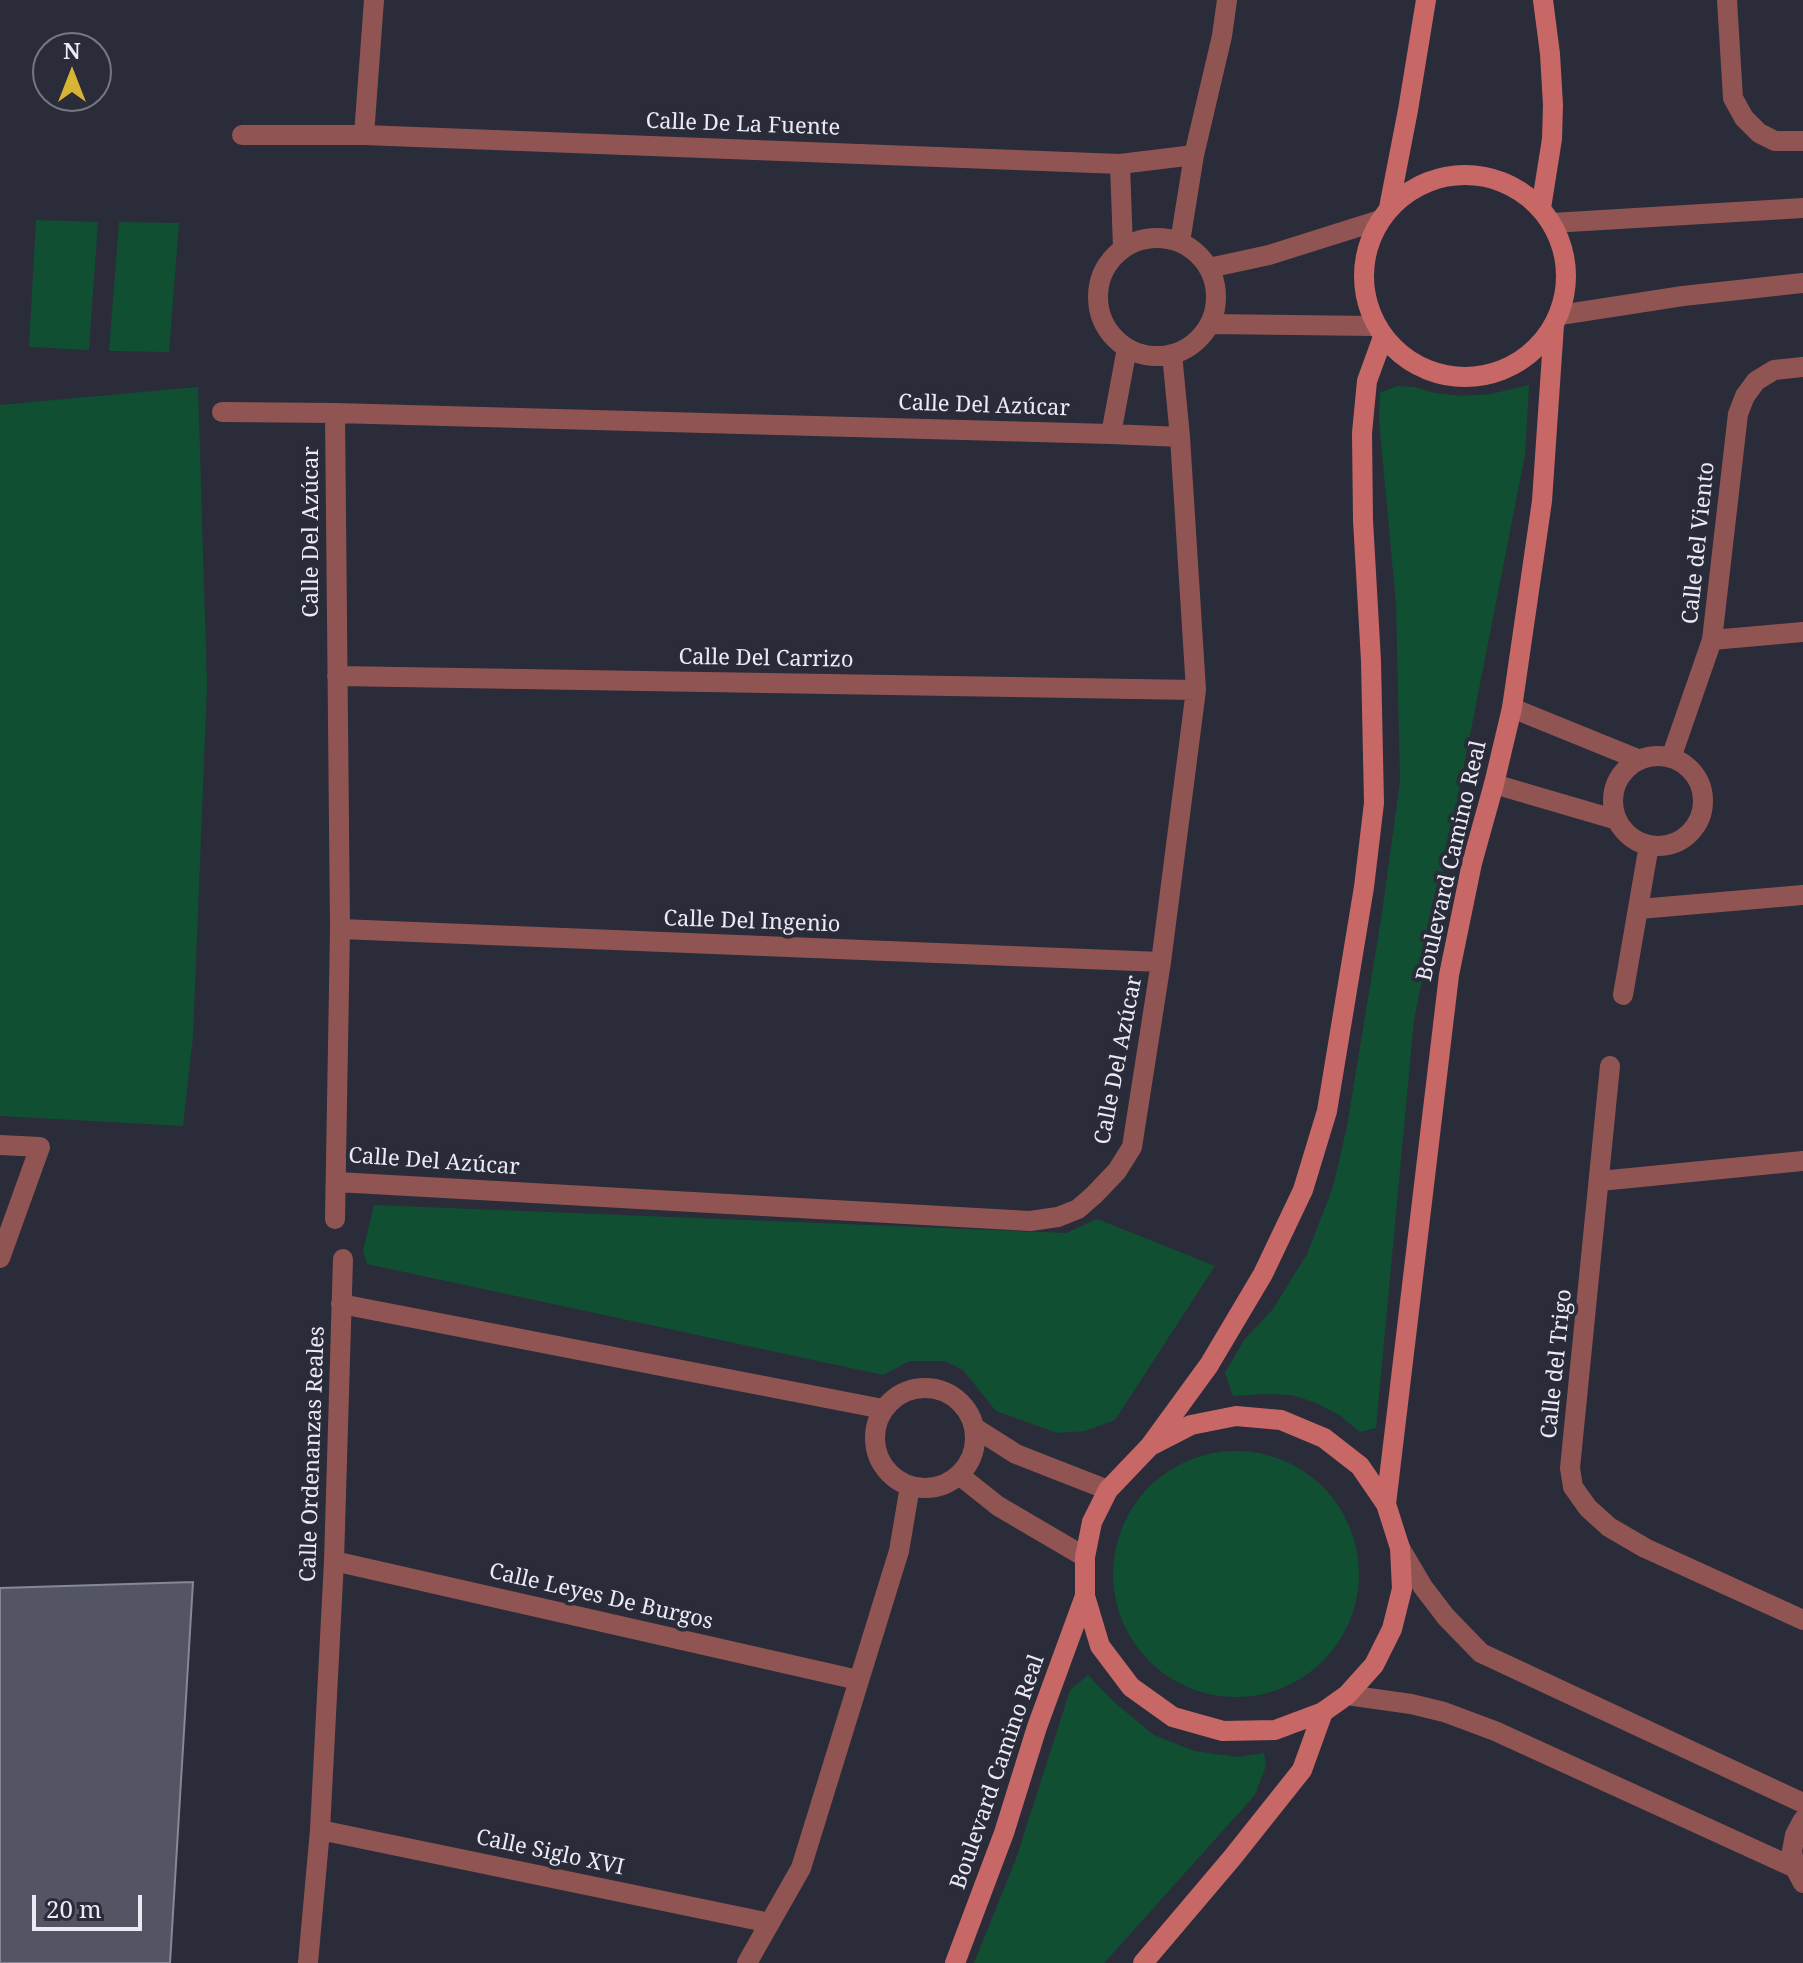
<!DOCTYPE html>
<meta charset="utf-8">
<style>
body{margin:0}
#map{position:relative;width:1803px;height:1963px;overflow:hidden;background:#2a2c3a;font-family:"Noto Serif",serif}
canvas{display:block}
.north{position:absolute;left:32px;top:32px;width:80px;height:80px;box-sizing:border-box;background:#2a2c3a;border:2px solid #777884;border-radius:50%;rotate:0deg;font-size:22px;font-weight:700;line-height:32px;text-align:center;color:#eaebf4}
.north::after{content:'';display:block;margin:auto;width:28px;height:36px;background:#d7b434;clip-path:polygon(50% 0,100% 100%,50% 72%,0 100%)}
.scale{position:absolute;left:32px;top:1895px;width:110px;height:36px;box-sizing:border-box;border:4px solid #eaebf4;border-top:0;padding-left:10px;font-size:24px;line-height:28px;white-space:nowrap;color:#eaebf4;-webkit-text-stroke:6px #2a2c3a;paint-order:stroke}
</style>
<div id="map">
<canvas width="1803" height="1963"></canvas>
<div class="north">N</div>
<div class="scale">20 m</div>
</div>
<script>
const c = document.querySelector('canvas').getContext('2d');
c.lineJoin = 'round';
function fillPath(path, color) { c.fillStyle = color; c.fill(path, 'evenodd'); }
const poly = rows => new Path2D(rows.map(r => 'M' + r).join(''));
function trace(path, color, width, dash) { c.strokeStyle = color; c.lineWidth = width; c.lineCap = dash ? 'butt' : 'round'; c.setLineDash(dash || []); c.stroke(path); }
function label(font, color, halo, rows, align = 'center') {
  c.font = font + ' "Noto Serif",serif'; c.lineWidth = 8; c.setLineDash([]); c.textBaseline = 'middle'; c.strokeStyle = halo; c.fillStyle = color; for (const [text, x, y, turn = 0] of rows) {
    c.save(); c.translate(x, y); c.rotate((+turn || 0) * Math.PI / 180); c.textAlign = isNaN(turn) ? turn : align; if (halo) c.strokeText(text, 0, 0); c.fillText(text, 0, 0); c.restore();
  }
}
fillPath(poly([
 [36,220,98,222,89,350,29,347],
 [119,222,179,223,169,352,109,351],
 [1529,385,1525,455,1414,1020,1376,1428,1360,1432,1339,1415,1314,1402,1291,1395,1264,1394,1233,1396,1225,1373,1244,1340,1273,1309,1307,1254,1333,1187,1347,1126,1382,913,1400,781,1396,604,1379,420,1380,393,1397,386,1414,387,1434,393,1462,396,1491,394],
 [198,387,207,685,193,1037,183,1126,0,1116,0,405],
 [374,1205,1066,1233,1097,1219,1215,1266,1115,1420,1085,1431,1057,1433,996,1411,963,1370,945,1361,910,1361,883,1375,367,1264,363,1251],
 '1113 1574a123 123 0 1 1 246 0a123 123 0 1 1-246 0Z',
 [1088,1675,1115,1703,1154,1735,1194,1751,1238,1757,1264,1753,1266,1766,1255,1795,1104,1963,974,1963,1016,1859,1070,1690]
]), '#114f32');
const building = poly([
 [193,1582,170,1963,0,1963,0,1588,193,1582]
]);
fillPath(building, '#535564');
trace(building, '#868899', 2);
trace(poly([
 [0,1145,40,1147,0,1258]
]), '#905552', 20);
trace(poly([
 [1727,0,1733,98,1744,118,1759,133,1775,141,1803,141],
 [242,135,364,135,1120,164,1194,155],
 [364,135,374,0],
 [1120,164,1123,248],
 [1552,223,1803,208],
 '1098 297a59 59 0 1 1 118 0a59 59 0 1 1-118 0Z',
 [1180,242,1194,155,1222,36,1227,0],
 [1209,268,1269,255,1380,220],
 [1560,315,1683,296,1803,283],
 [1210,324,1373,326],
 [222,412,335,413,1111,434,1180,437],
 [335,413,340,929,335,1219],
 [1111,434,1127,348],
 [1712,640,1803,632],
 [337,676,1196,690],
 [1512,708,1640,760],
 '1613 801a45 45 0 1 1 90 0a45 45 0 1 1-90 0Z',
 [1671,758,1712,640,1738,414,1745,396,1756,381,1774,370,1803,367],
 [1494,784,1617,820],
 [1639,909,1803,895],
 [340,929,1161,962],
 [1623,995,1649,845],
 [1610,1066,1570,1468,1573,1487,1588,1508,1609,1527,1645,1548,1803,1620],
 [1600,1181,1803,1161],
 [337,1182,1030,1221,1058,1217,1078,1209,1094,1195,1117,1171,1132,1147,1161,962,1196,690,1180,437,1172,354],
 [341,1304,883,1409],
 '875 1438a50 50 0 1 1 100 0a50 50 0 1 1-100 0Z',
 [975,1428,1016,1454,1108,1490],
 [959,1475,998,1506,1085,1557],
 [1400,1548,1423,1587,1446,1617,1481,1653,1803,1803],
 [334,1561,858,1680],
 [1347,1695,1411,1704,1444,1712,1495,1731,1795,1868],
 [1803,1820,1795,1835,1792,1851,1795,1868,1803,1883],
 [320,1830,770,1923],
 [308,1963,320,1830,334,1561,343,1259],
 [747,1963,801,1868,899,1551,910,1486]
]), '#905552', 20);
trace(poly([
 '1364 276a101 101 0 1 1 202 0a101 101 0 1 1-202 0Z',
 [1389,208,1408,110,1426,0],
 [1541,208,1552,139,1553,105,1550,54,1543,0],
 [1150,1446,1191,1425,1236,1416,1281,1420,1324,1438,1360,1466,1386,1504,1400,1548,1402,1589,1392,1629,1374,1665,1347,1695,1323,1712,1275,1730,1223,1731,1173,1717,1131,1687,1100,1646,1085,1596,1085,1557,1092,1522,1108,1490,1150,1446,1209,1365,1263,1274,1303,1190,1327,1111,1364,887,1374,803,1371,661,1363,520,1362,433,1367,381,1383,337],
 [1386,1504,1449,975,1472,863,1494,784,1512,708,1542,501,1554,325],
 [955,1963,1004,1833,1037,1727,1085,1596],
 [1143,1963,1232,1858,1302,1770,1323,1712]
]), '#c76866', 20);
label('22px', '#eaebf4', '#2a2c3a', [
 ["Calle De La Fuente",743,125,2],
 ["Calle Del Azúcar",984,406,2],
 ["Calle Del Azúcar",312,532,-90],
 ["Calle del Viento",1699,543,-84],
 ["Calle Del Carrizo",766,659,1],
 ["Boulevard Camino Real",1452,861,-77],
 ["Calle Del Ingenio",752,922,2],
 ["Calle Del Azúcar",1119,1060,-79],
 ["Calle Del Azúcar",434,1162,4],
 ["Calle del Trigo",1557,1364,-84],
 ["Calle Ordenanzas Reales",313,1454,-88],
 ["Calle Leyes De Burgos",601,1597,13],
 ["Boulevard Camino Real",998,1772,-71],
 ["Calle Siglo XVI",550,1853,12]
]);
</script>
